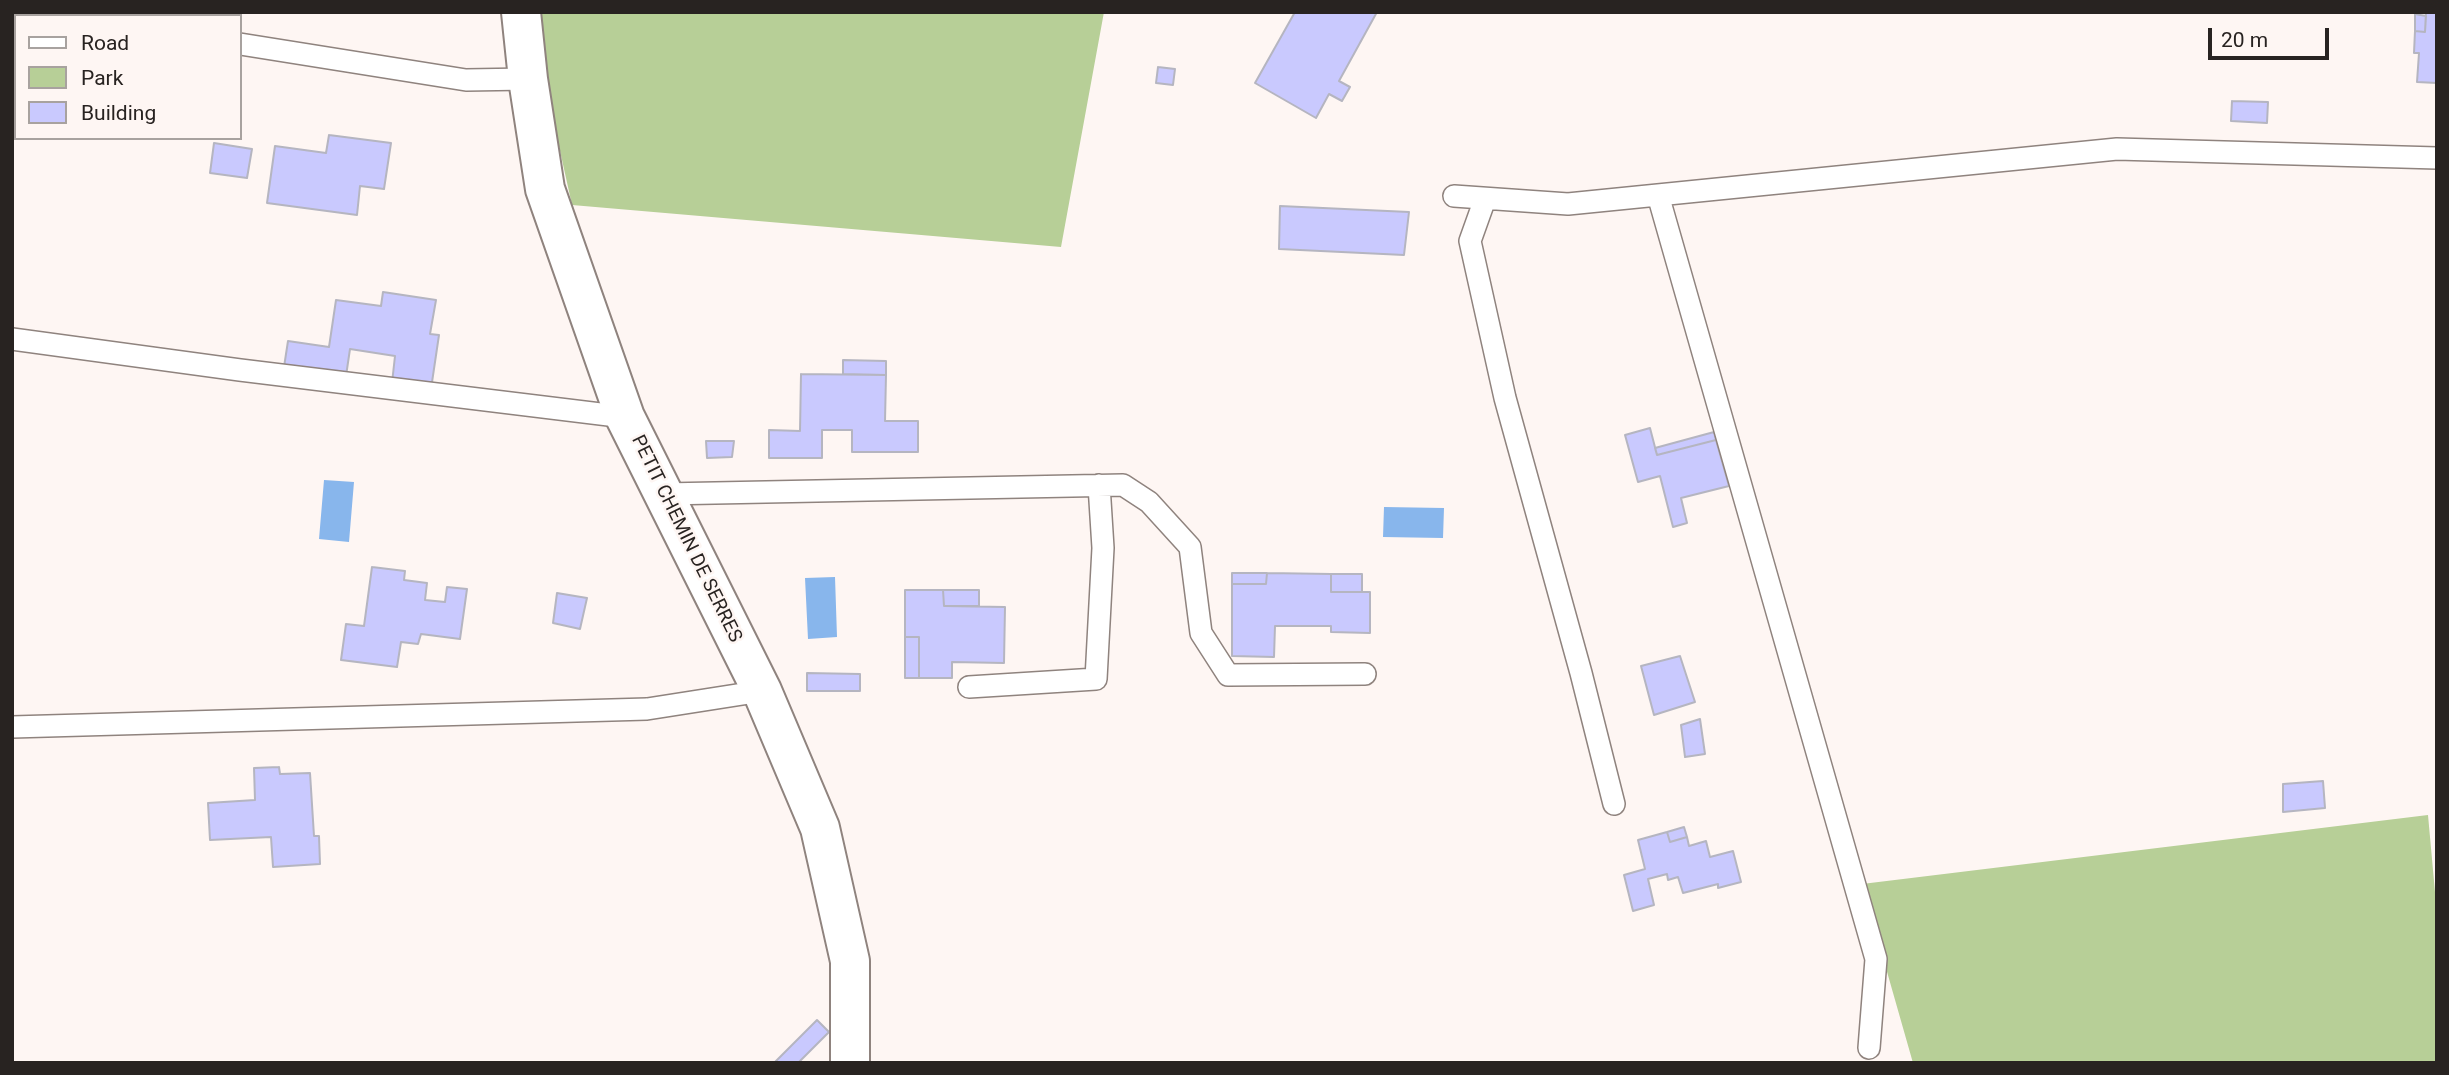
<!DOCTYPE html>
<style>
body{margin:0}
#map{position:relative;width:2449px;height:1075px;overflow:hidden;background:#fef6f3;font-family:Roboto,sans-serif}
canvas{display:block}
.frame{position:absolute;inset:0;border:14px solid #282321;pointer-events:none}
.legend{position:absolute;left:14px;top:14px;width:228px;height:126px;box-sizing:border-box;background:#fef6f3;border:2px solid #a8a29f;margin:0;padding:9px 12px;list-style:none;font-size:21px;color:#282321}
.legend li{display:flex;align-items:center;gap:14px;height:35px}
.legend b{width:35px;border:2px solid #a8a29f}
.scale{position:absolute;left:2208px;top:28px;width:121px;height:32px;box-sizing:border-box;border:4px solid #282321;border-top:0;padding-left:9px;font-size:21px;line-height:24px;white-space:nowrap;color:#282321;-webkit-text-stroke:5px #fef6f3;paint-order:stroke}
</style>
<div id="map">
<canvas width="2449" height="1075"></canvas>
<div class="frame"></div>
<ul class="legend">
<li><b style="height:9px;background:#fff"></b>Road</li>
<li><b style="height:19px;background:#b7cf97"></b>Park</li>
<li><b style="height:19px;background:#c9c9fe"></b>Building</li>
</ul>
<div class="scale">20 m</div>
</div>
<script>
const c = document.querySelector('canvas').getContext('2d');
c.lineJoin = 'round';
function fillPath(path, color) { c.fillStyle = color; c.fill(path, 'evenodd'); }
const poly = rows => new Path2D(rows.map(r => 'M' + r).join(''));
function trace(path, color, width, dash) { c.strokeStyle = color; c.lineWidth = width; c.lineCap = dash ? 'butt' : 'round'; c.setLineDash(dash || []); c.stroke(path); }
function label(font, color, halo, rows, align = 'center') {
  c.font = font + ' Roboto,sans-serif'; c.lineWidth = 5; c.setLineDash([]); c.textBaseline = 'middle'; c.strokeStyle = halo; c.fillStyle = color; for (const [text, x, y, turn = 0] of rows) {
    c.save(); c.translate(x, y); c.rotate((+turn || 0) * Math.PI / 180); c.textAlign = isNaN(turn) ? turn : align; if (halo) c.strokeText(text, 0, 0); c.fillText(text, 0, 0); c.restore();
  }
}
fillPath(poly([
 [540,12,1104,12,1061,247,572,205,543,74],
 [2428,815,2437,914,2437,1063,1913,1063,1862,884]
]), '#b7cf97');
fillPath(poly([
 [324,480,354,482,349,542,319,539],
 [1384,507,1444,508,1443,538,1383,537],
 [835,577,837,637,808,639,805,578]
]), '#88b6ec');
const building = poly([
 [1295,12,1377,12,1339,81,1350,87,1342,101,1329,94,1316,118,1255,83,1295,12],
 [2426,12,2437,12,2437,83,2417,82,2419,53,2414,53,2415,31,2425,32,2426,12],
 [2415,14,2426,16,2425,32,2415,31,2415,14],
 [1158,67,1175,69,1173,85,1156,83,1158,67],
 [2232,101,2268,102,2267,123,2231,121,2232,101],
 [329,135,391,143,384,189,360,186,357,215,267,203,275,146,326,153,329,135],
 [214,143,252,149,247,178,210,173,214,143],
 [1280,206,1409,212,1404,255,1279,249,1280,206],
 [383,292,436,300,430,334,439,335,431,389,392,383,395,356,350,349,346,376,284,367,288,341,329,347,336,300,381,306,383,292],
 [843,360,886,361,886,375,843,374,843,360],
 [801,374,886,375,885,421,918,421,918,452,852,452,852,430,822,430,822,458,769,458,769,430,800,431,801,374],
 [1650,428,1657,455,1716,440,1729,486,1681,498,1687,523,1673,527,1660,476,1638,482,1625,435,1650,428],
 [1714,432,1716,440,1657,455,1655,448,1714,432],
 [706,441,734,441,732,457,707,458,706,441],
 [372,567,405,571,404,580,427,583,425,600,445,602,447,587,467,589,460,639,421,634,418,644,401,642,397,667,341,660,346,624,364,626,372,567],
 [1232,573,1267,573,1266,584,1232,584,1232,573],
 [1267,573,1331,574,1331,592,1370,592,1370,633,1331,632,1331,626,1275,626,1274,657,1232,656,1232,584,1266,584,1267,573],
 [1331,574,1362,574,1362,592,1331,592,1331,574],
 [905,590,943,590,944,606,1005,607,1004,663,952,662,952,678,919,678,919,637,905,637,905,590],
 [943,590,979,590,979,606,944,606,943,590],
 [557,593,587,598,580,629,553,623,557,593],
 [905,637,919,637,919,678,905,678,905,637],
 [1680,656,1695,702,1654,715,1641,666,1680,656],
 [807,673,860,674,860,691,807,691,807,673],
 [1700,719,1705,754,1685,757,1681,725,1700,719],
 [279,767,280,774,310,773,314,836,319,836,320,864,273,867,271,837,210,840,208,803,255,800,254,768,279,767],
 [2323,781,2325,808,2283,812,2283,784,2323,781],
 [1684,827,1687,837,1670,842,1667,832,1684,827],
 [1667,832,1670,842,1687,837,1689,846,1706,841,1710,857,1733,851,1741,882,1718,888,1718,884,1683,893,1678,877,1668,880,1667,874,1648,879,1654,905,1633,911,1624,875,1645,869,1638,840,1667,832],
 [817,1020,829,1032,798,1063,774,1063,817,1020]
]);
fillPath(building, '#c9c9fe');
trace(building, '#b5b5c0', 2);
const lane = poly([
 [33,12,55,16],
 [240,44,466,80,528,79],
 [1658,195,1876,959,1869,1048],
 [1454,196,1568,204,2117,149,2437,158],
 [1485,199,1470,241,1505,398,1581,673,1614,804],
 [12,339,240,370,625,417],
 [664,494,1123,485,1149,502,1190,547,1201,633,1228,675,1365,674],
 [969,687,1096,679,1103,548,1099,485],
 [12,727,647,709,762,691]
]);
const street = poly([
 [521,12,528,79,545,189,625,417,762,691,820,828,850,961,850,1063]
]);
trace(lane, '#8f837e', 24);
trace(street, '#8f837e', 42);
trace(lane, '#fff', 21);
trace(street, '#fff', 38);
label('19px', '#282321', '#fef6f3', [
 ["PETIT CHEMIN DE SERRES",686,539,64]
]);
</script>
